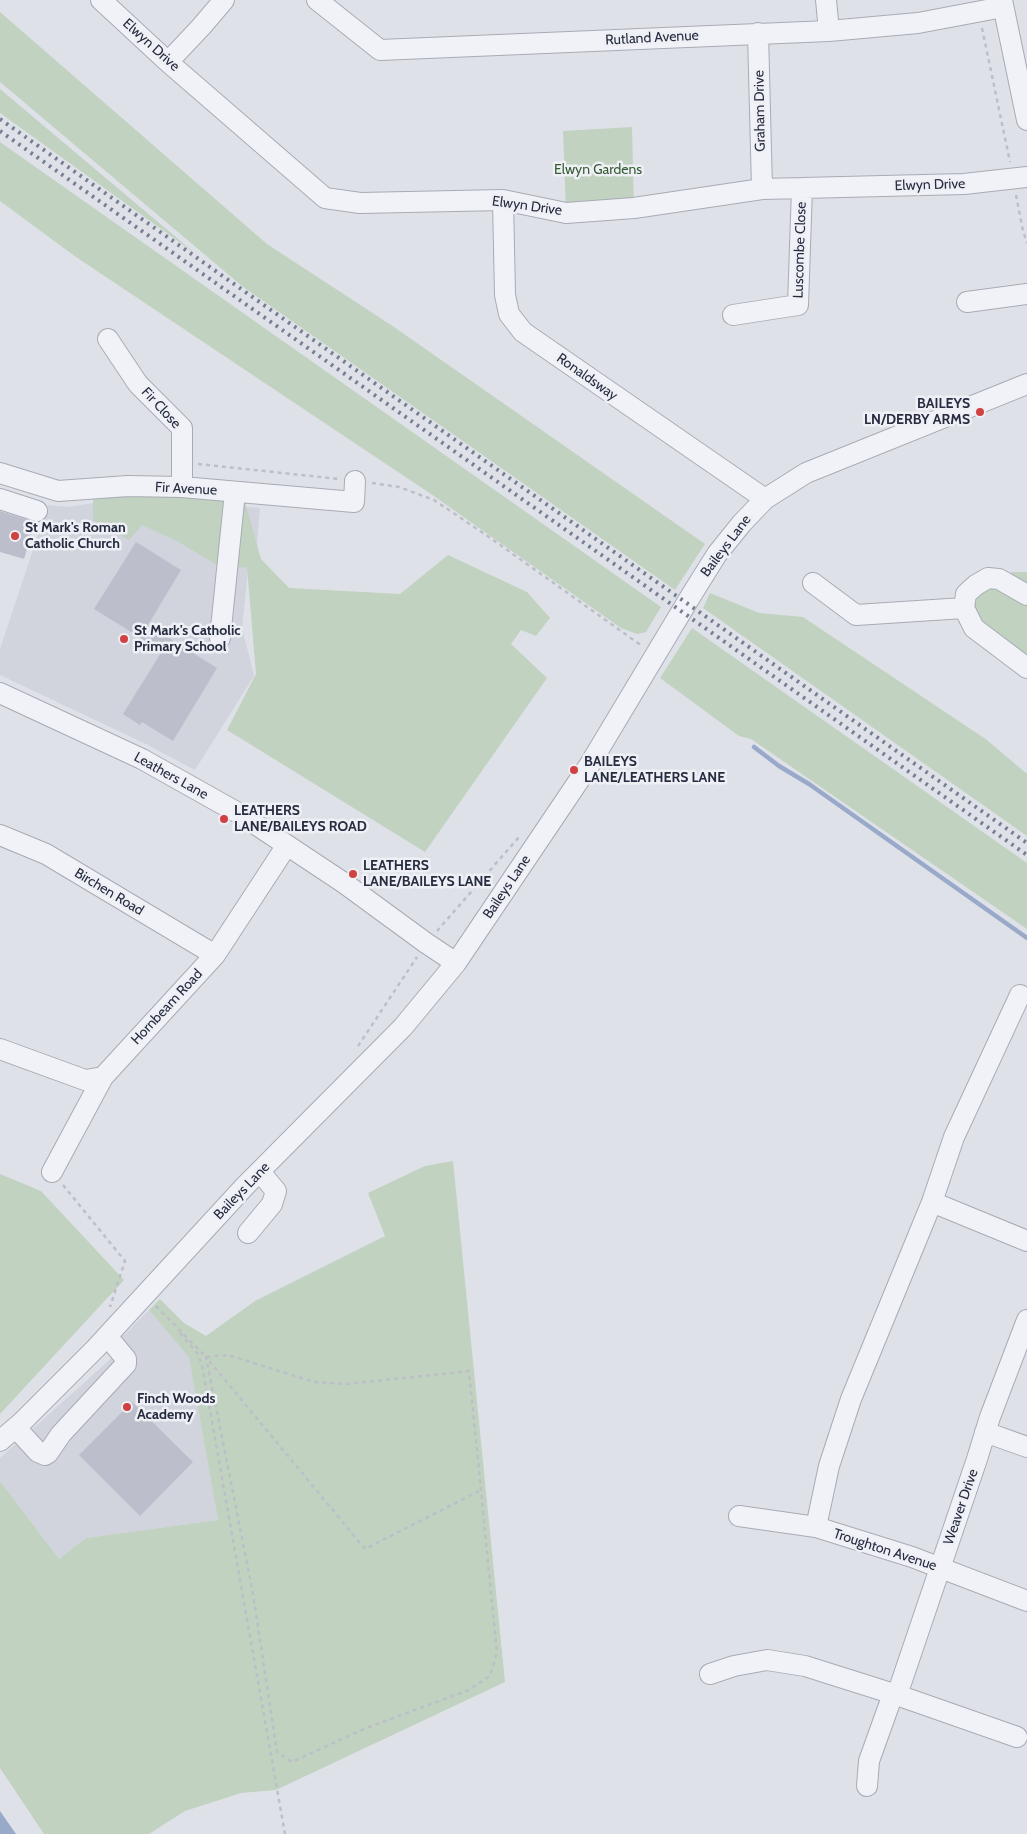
<!DOCTYPE html>
<style>
body{margin:0}
canvas{display:block;background:#dfe1e8}
</style>
<canvas width="1027" height="1834"></canvas>
<script>
const c = document.querySelector('canvas').getContext('2d');
c.lineJoin = 'round';
function fillPath(path, color) { c.fillStyle = color; c.fill(path, 'evenodd'); }
const poly = rows => new Path2D(rows.map(r => 'M' + r).join(''));
function trace(path, color, width, dash) { c.strokeStyle = color; c.lineWidth = width; c.lineCap = dash ? 'butt' : 'round'; c.setLineDash(dash || []); c.stroke(path); }
function label(font, color, halo, rows, align = 'center') {
  c.font = font + ' Cabin,sans-serif'; c.lineWidth = 5; c.setLineDash([]); c.textBaseline = 'middle'; c.strokeStyle = halo; c.fillStyle = color; for (const [text, x, y, turn = 0] of rows) {
    c.save(); c.translate(x, y); c.rotate((+turn || 0) * Math.PI / 180); c.textAlign = isNaN(turn) ? turn : align; if (halo) c.strokeText(text, 0, 0); c.fillText(text, 0, 0); c.restore();
  }
}
fillPath(poly([
 [112,500,145,500,260,508,256,558,248,570,242,628,254,676,195,770,148,745,0,675,0,649,48,505,69,507],
 [149,1310,189,1356,218,1520,86,1538,59,1559,0,1481,0,1458,115,1355,110,1349]
]), '#d1d3dd');
fillPath(poly([
 [0,12,267,244,394,327,705,544,675,590,242,286,0,82],
 [0,89,196,254,0,113],
 [632,127,634,208,566,212,563,131],
 [0,142,661,607,646,632,637,634,621,628,431,494,76,257,0,201],
 [93,489,242,492,261,559,289,588,400,594,448,555,527,592,550,618,536,636,521,630,511,644,547,678,425,852,227,730,256,674,247,567,222,568,179,542,142,525,129,540,93,520],
 [1011,572,1027,572,1027,586,1013,577],
 [990,584,1027,603,1027,659,984,626,972,604,981,588],
 [710,593,759,613,803,617,987,740,1027,774,1027,836,703,608],
 [692,628,1027,863,1027,929,751,739,739,736,660,678],
 [453,1161,505,1682,276,1790,241,1793,185,1811,149,1834,44,1834,0,1768,0,1481,59,1559,86,1538,218,1520,189,1357,149,1310,160,1299,184,1323,206,1336,255,1301,385,1236,368,1193,425,1166],
 [0,1174,41,1191,124,1280,0,1414]
]), '#c1d2c0');
fillPath(poly([
 [0,1811,16,1834,0,1834]
]), '#99a9c9');
trace(poly([
 [754,747,779,766,809,784,1027,938]
]), '#99a9c9', 4.5);
fillPath(poly([
 [0,511,35,522,24,559,0,552],
 [136,542,181,570,148,625,217,668,173,741,142,722,140,725,123,714,162,651,94,609],
 [132,1402,193,1462,140,1516,79,1455]
]), '#bcbfcb');
const minor = poly([
 [101,0,168,62,325,198,360,203,503,200,566,213,634,208,762,189,964,184,1027,177],
 [317,0,380,50,829,31,918,23,1003,7],
 [826,0,829,31],
 [1002,0,1027,120],
 [758,33,762,189],
 [168,62,201,27,224,0],
 [503,200,505,295,509,314,523,332,765,499],
 [967,302,1027,294],
 [733,315,798,305,802,188],
 [108,339,138,384,182,428,182,487],
 [0,473,58,491,128,486,182,487,354,502,355,481],
 [0,499,37,511],
 [813,583,856,615,964,608],
 [1027,595,999,579,988,578,976,585,966,594,964,608,974,628,1027,668],
 [220,638,235,492],
 [0,693,142,759,240,814,344,883,426,943,456,963],
 [0,835,46,854,215,955],
 [0,1049,85,1080,103,1077,215,955,287,845],
 [52,1172,103,1077],
 [932,1202,1027,1241],
 [248,1233,272,1204,276,1191,260,1172],
 [16,1428,38,1452,45,1455,48,1453,61,1434,126,1364,126,1359,107,1336],
 [985,1432,1027,1447],
 [0,1441,22,1422,96,1348,245,1186,403,1027,456,963,590,764,692,594,717,554,742,523,765,499,806,473,1027,384],
 [739,1516,816,1527,912,1557,1027,1601],
 [816,1527,829,1466,851,1399,932,1202,954,1137,1020,995],
 [710,1674,734,1666,767,1660,805,1666,897,1695,1017,1737],
 [897,1695,977,1459,990,1417,1027,1320],
 [867,1786,869,1761,893,1694]
]);
trace(minor, '#a8abb6', 22);
trace(poly([
 [982,28,1010,162],
 [1016,195,1023,231,1027,243],
 [198,464,339,479],
 [372,483,399,487,434,500,489,537,642,646],
 [437,931,519,837],
 [358,1046,417,957],
 [63,1185,125,1261,110,1307],
 [156,1306,206,1357,228,1355,314,1382,347,1384,469,1371,481,1490,493,1614,497,1652,490,1676,469,1690,366,1728,292,1762,277,1752,252,1588,206,1357,365,1549,481,1490],
 [180,1333,198,1354,202,1365,285,1834]
]), '#bcbfc7', 2.5, [4, 4]);
trace(minor, '#f1f2f7', 20);
trace(poly([
 [0,119,1027,843],
 [0,131,1027,855]
]), '#787e92', 4, [2.5, 5]);
for (const [x, y, r, color] of [
 [980,412,5,"#d04241"],
 [15,536,5,"#d04241"],
 [124,639,5,"#d04241"],
 [574,770,5,"#d04241"],
 [224,819,5,"#d04241"],
 [353,874,5,"#d04241"],
 [127,1407,5,"#d04241"]
]) { const dot = new Path2D(); dot.arc(x, y, r, 0, 2 * Math.PI); c.fillStyle = color; c.fill(dot); trace(dot, '#eef0f6', 2); }
label('14px', '#272c40', '#eef0f6', [
 ["Rutland Avenue",652,38,-3],
 ["Elwyn Drive",151,45,42],
 ["Graham Drive",760,111,-91],
 ["Elwyn Drive",930,185,-2],
 ["Elwyn Drive",527,206,8],
 ["Luscombe Close",800,250,-88],
 ["Ronaldsway",587,377,35],
 ["Fir Close",161,408,47],
 ["Fir Avenue",186,489,3],
 ["Baileys Lane",726,546,-53],
 ["Leathers Lane",171,776,29],
 ["Baileys Lane",507,887,-56],
 ["Birchen Road",109,892,31],
 ["Hornbeam Road",167,1007,-47],
 ["Baileys Lane",242,1191,-46],
 ["Weaver Drive",961,1507,-71],
 ["Troughton Avenue",885,1550,18]
]);
label('14px', '#365c34', '#eef0f6', [
 ["Elwyn Gardens",598,170]
]);
label('bold 14px', '#272c40', '#eef0f6', [
 ["BAILEYS",970,404,"right"],
 ["LN/DERBY ARMS",970,420,"right"],
 ["St Mark's Roman",25,528],
 ["Catholic Church",25,544],
 ["St Mark's Catholic",134,631],
 ["Primary School",134,647],
 ["BAILEYS",584,762],
 ["LANE/LEATHERS LANE",584,778],
 ["LEATHERS",234,811],
 ["LANE/BAILEYS ROAD",234,827],
 ["LEATHERS",363,866],
 ["LANE/BAILEYS LANE",363,882],
 ["Finch Woods",137,1399],
 ["Academy",137,1415]
], 'left');
</script>
